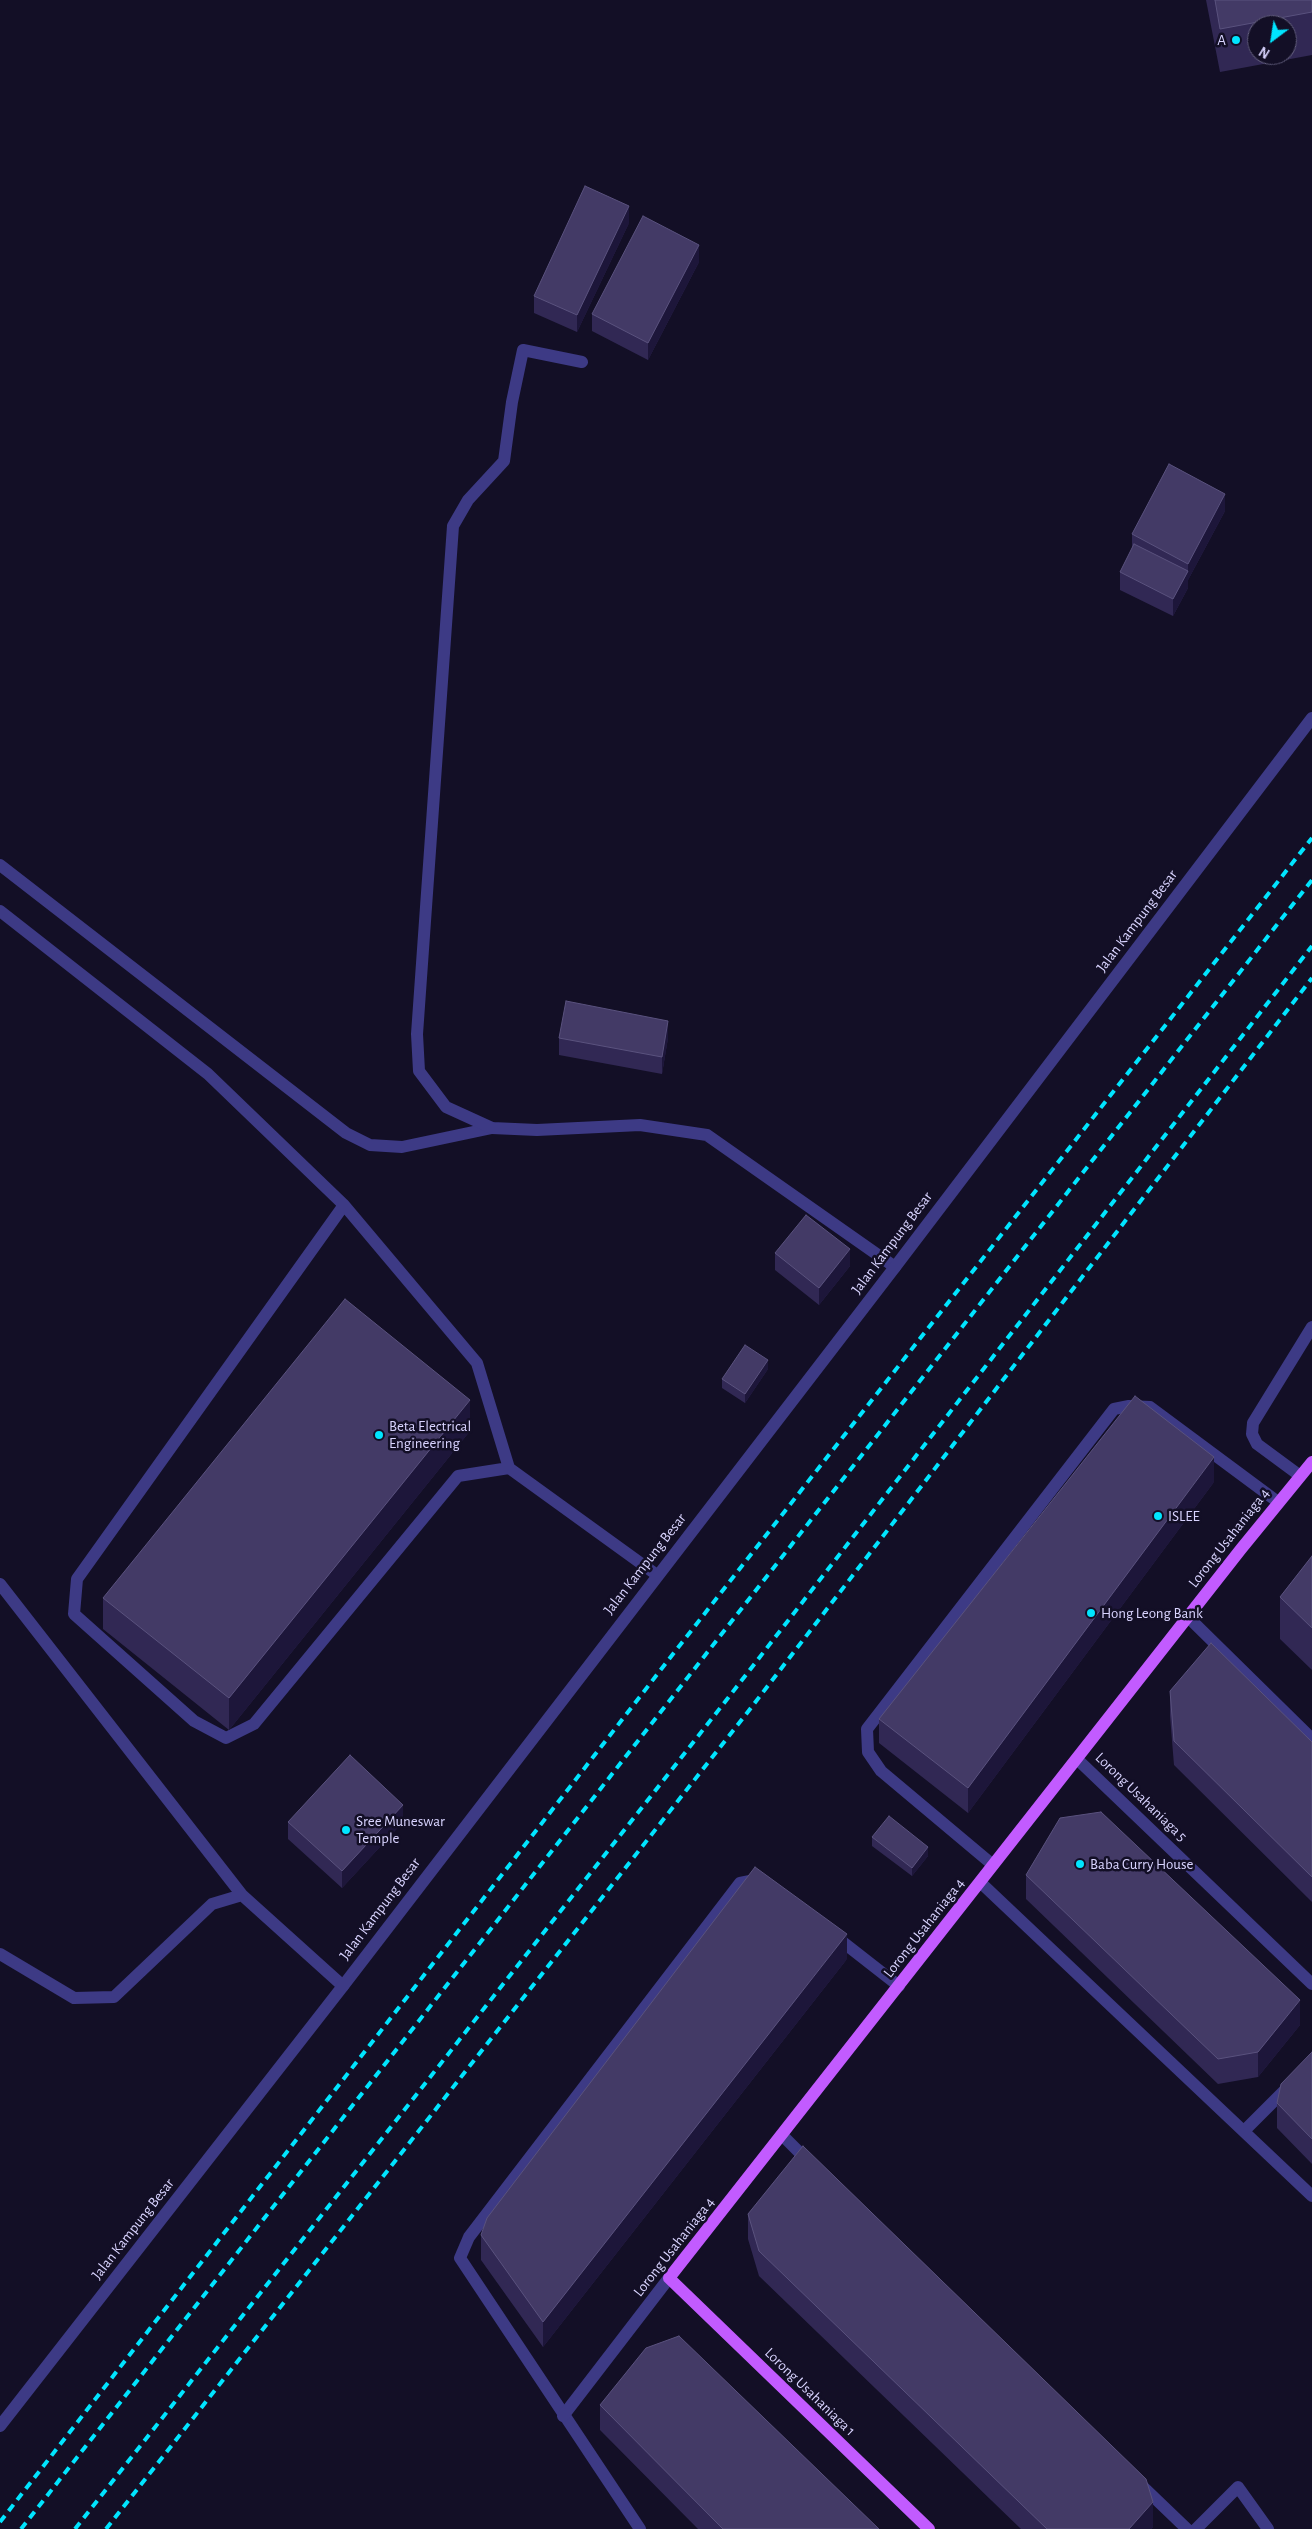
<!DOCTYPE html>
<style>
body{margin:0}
#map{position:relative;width:1312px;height:2529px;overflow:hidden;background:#130f26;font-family:"Alegreya Sans",sans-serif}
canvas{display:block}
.north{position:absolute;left:1247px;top:15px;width:50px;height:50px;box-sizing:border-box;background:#130f26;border:1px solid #625e7d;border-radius:50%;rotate:211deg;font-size:14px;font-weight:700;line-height:20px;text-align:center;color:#d9d4ff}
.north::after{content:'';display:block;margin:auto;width:18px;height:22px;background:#00e5ff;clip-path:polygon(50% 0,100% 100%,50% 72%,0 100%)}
</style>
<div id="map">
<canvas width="1312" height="2529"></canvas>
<div class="north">N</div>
</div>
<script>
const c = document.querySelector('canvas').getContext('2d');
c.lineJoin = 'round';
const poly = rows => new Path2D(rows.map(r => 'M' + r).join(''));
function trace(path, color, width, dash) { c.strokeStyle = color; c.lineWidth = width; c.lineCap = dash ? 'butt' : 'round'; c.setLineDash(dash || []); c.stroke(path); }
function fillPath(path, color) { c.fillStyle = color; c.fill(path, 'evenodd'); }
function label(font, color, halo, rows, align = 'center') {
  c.font = font + ' "Alegreya Sans",sans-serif'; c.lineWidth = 5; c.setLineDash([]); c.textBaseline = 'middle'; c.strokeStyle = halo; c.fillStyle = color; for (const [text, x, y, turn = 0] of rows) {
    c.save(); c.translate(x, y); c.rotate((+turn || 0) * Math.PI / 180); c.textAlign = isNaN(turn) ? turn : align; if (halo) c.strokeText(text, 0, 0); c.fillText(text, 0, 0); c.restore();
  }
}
trace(poly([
 [0,865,346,1133,370,1145,402,1147,492,1128],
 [0,911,208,1074,344,1205,477,1363,509,1468,657,1575],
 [344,1205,77,1579,74,1614,194,1721,226,1738,254,1724,458,1476,509,1468],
 [1299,1475,1257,1444,1252,1434,1253,1423,1312,1327],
 [1188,1617,1312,1739],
 [993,1865,881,1771,868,1752,867,1729,1114,1409,1129,1406,1150,1407,1278,1502],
 [980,1882,1312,2196],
 [835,1936,899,1986],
 [1244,2131,1312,2063],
 [782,2135,810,2163],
 [1138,2482,1187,2529],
 [640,2529,460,2258,469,2237,740,1883,760,1879],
 [1196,2529,1238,2487,1268,2529]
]), '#3d3a85', 12);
trace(poly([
 [582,362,523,350,512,402,504,461,468,500,453,526,417,1034,419,1071,446,1107,492,1128,537,1130,640,1125,707,1135,895,1267],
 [0,1584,242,1895],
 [1077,1759,1312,1984],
 [0,1954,74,1998,114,1997,212,1904,242,1895,343,1986],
 [563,2416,669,2278]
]), '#3d3a85', 12);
trace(poly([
 [0,2426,343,1986,895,1267,1312,718]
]), '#3d3a85', 12);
trace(poly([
 [929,2529,669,2278,1241,1549,1312,1462]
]), '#c25bff', 12);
trace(poly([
 [0,2522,673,1654,1312,838],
 [21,2529,1312,880],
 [75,2529,728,1698,1312,946],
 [106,2529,747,1713,1312,978]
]), '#00e5ff', 4, [8, 6]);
fillPath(poly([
 [1206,0,1312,0,1312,55,1220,72],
 [1257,25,1287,25,1287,55,1257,55],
 [629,223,577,332,534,313,534,296],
 [699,262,648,360,592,331,592,314],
 [1225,511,1188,580,1188,588,1173,616,1120,590,1120,572,1132,549,1132,534],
 [559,1038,668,1038,662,1074,559,1055],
 [775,1253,850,1266,819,1305,775,1270],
 [768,1369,745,1403,722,1388,722,1379],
 [470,1431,229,1730,103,1629,103,1598],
 [1214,1482,968,1813,879,1743,879,1719],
 [1312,1556,1312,1670,1280,1639,1280,1597],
 [1170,1691,1312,1742,1312,1902,1174,1765,1170,1716],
 [288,1822,403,1822,342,1888,288,1839],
 [872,1837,928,1856,912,1876,872,1846],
 [1026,1875,1300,2025,1258,2077,1218,2084,1026,1899],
 [847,1959,543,2347,481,2260,481,2235],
 [1312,2052,1312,2164,1277,2128,1277,2103],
 [748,2214,1153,2527,1151,2529,1021,2529,759,2276,748,2239],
 [600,2405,879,2529,698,2529,600,2430]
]), '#312854');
fillPath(poly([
 [629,206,629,223,577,332,577,315],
 [699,245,699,262,648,360,648,343],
 [1225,494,1225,511,1188,580,1188,588,1173,616,1173,599,1188,572,1188,564],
 [668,1021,668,1038,662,1074,662,1057],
 [850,1249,850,1266,819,1305,819,1288],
 [768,1360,768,1369,745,1403,745,1394],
 [470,1400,470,1431,229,1730,229,1698],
 [1214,1457,1214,1482,968,1813,968,1788],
 [403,1805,403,1822,342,1888,342,1871],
 [928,1847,928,1856,912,1876,912,1868],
 [847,1934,847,1959,543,2347,543,2322],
 [1300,2000,1300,2025,1258,2077,1258,2052],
 [1153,2502,1153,2527,1151,2529,1129,2529]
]), '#1d163a');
const building = poly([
 [1215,0,1312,0,1312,12,1220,29,1215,0],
 [585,186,629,206,577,315,534,296,585,186],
 [643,216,699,245,648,343,592,314,643,216],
 [1169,464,1225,494,1188,564,1132,534,1169,464],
 [1134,544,1188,571,1173,599,1120,572,1134,544],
 [566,1001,668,1021,662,1057,559,1038,566,1001],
 [806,1215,850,1249,819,1288,775,1253,806,1215],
 [345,1299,470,1400,229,1698,103,1598,345,1299],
 [745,1345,768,1360,745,1394,722,1379,745,1345],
 [1135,1396,1214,1457,968,1788,879,1719,1135,1396],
 [1312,1556,1312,1628,1280,1597,1312,1556],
 [1211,1643,1312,1742,1312,1877,1174,1741,1170,1691,1211,1643],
 [350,1755,403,1805,342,1871,288,1822,350,1755],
 [1101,1812,1300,2000,1258,2052,1218,2059,1026,1875,1060,1818,1101,1812],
 [889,1816,928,1847,912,1868,872,1837,889,1816],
 [755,1867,847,1934,543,2322,481,2235,487,2218,755,1867],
 [1312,2052,1312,2139,1277,2103,1281,2084,1312,2052],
 [803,2146,1146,2479,1153,2502,1129,2529,1047,2529,759,2251,748,2214,803,2146],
 [679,2336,879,2529,723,2529,600,2405,646,2348,679,2336]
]);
fillPath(building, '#433a66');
trace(building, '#5a527e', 1);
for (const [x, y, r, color] of [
 [1236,40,5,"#00e5ff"],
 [379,1435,5,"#00e5ff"],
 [1158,1516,5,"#00e5ff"],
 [1091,1613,5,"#00e5ff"],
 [346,1830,5,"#00e5ff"],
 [1080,1864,5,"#00e5ff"]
]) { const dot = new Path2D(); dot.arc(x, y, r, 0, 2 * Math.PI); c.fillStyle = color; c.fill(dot); trace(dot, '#130f26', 2); }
label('15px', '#d9d4ff', '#130f26', [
 ["A",1226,40,"right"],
 ["Beta Electrical",389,1426],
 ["Engineering",389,1443],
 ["ISLEE",1168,1516],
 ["Hong Leong Bank",1101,1613],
 ["Sree Muneswar",356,1821],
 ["Temple",356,1838],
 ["Baba Curry House",1090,1864]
], 'left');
label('15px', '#d9d4ff', '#130f26', [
 ["Jalan Kampung Besar",1137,921,-53],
 ["Jalan Kampung Besar",892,1243,-53],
 ["Lorong Usahaniaga 4",1229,1538,-52],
 ["Jalan Kampung Besar",645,1564,-52],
 ["Lorong Usahaniaga 5",1141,1797,44],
 ["Jalan Kampung Besar",380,1909,-53],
 ["Lorong Usahaniaga 4",924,1928,-52],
 ["Jalan Kampung Besar",133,2229,-52],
 ["Lorong Usahaniaga 4",674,2247,-52],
 ["Lorong Usahaniaga 1",810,2392,44]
]);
</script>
